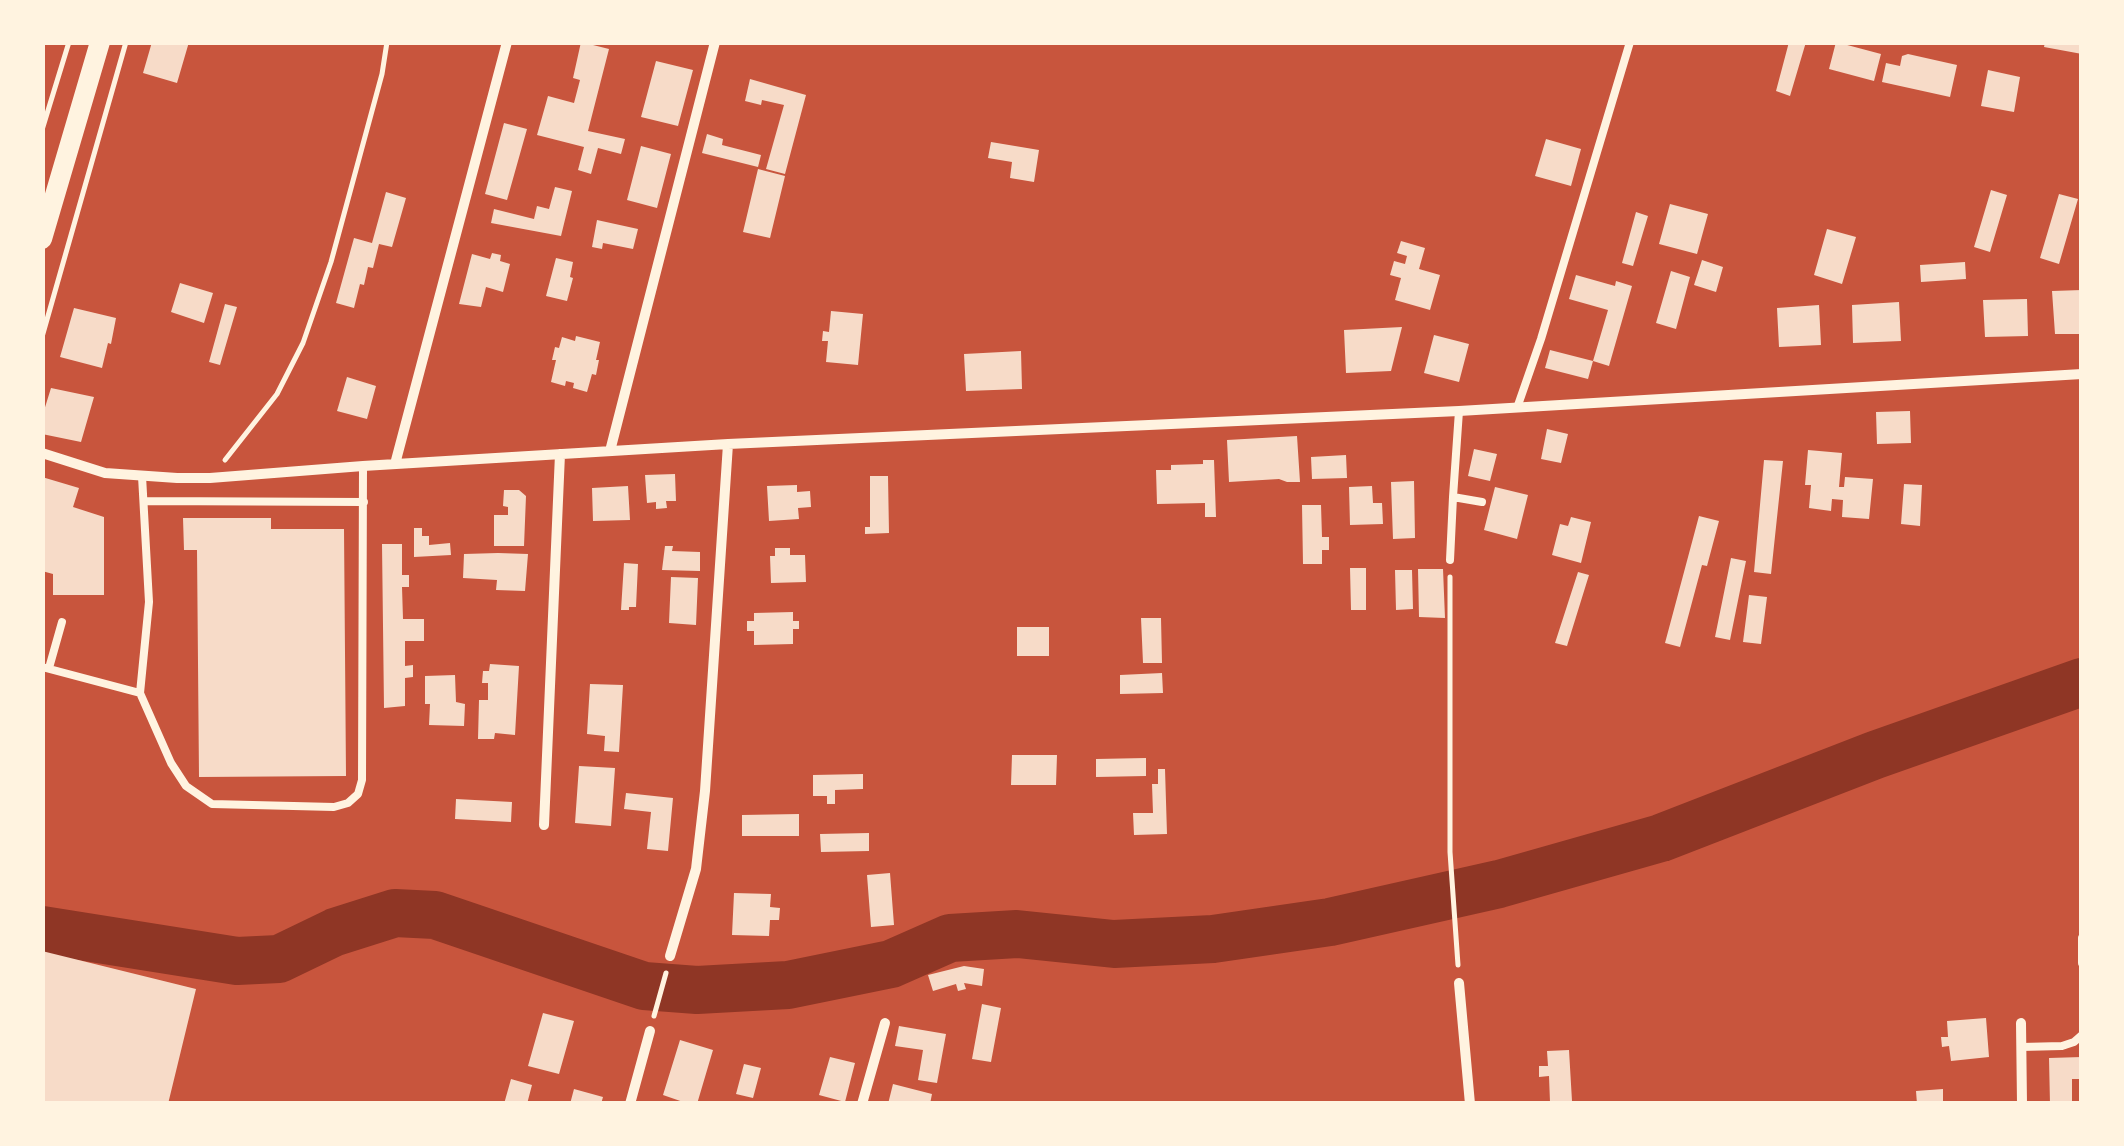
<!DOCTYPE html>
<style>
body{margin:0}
#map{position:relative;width:2124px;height:1146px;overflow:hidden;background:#c8553d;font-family:Roboto,sans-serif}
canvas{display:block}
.frame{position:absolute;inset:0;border:45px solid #fff3e0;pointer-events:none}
</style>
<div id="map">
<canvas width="2124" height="1146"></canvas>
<div class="frame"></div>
</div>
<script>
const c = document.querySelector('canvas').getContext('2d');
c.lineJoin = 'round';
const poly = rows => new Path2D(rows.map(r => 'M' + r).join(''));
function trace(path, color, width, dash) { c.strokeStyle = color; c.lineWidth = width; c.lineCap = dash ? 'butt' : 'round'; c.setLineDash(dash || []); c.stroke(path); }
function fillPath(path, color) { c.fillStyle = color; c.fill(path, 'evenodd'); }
trace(poly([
 [42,930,237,961,279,959,335,932,395,913,435,915,644,986,697,990,788,985,891,964,950,938,1017,934,1114,944,1213,939,1330,922,1499,884,1661,838,1875,755,2082,682]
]), '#8f3625', 48);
fillPath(poly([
 [152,42,189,42,177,83,143,73],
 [581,42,609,49,588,131,625,139,621,154,598,148,591,174,578,170,584,147,537,135,548,96,574,103,580,80,573,78],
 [1789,42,1806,42,1790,96,1776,91],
 [1836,42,1881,54,1874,81,1829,69],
 [2045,42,2082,42,2082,54,2044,47],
 [1908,54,1957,65,1950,97,1882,82,1886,63,1900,66,1902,56],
 [656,61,693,70,678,126,641,117],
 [1988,70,2020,77,2014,112,1981,106],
 [750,79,806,95,785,174,766,169,784,105,762,100,761,105,745,101],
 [504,123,527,129,507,200,485,194],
 [707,134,723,139,722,145,761,155,758,167,702,153],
 [1546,139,1581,149,1571,186,1535,176],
 [991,142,1039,150,1034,182,1010,178,1012,162,988,158],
 [641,146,671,154,657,208,627,200],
 [758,169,785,176,770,238,743,232],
 [555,187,572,191,561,236,491,223,494,209,534,219,537,206,549,209],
 [1991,190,2007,195,1990,252,1974,247],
 [386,192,406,198,392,247,379,244,373,268,368,267,364,285,360,284,354,308,336,303,354,238,372,243],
 [2059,194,2078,199,2059,264,2040,258],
 [1670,204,1708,214,1697,254,1659,244],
 [1636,212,1648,216,1633,266,1622,263],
 [597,220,638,229,633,249,603,243,602,249,592,247],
 [1827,229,1856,237,1842,284,1814,275],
 [1401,241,1425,248,1419,269,1440,275,1430,310,1395,300,1401,278,1390,275,1394,261,1405,264,1407,256,1397,253],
 [492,253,501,255,500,261,510,264,503,292,486,287,481,307,459,304,472,254,490,259],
 [556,258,573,262,570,277,573,278,567,301,546,296],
 [1702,260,1723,267,1716,292,1694,285],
 [1965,262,1966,279,1921,282,1920,265],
 [1671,271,1690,277,1676,329,1656,323],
 [1576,275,1615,286,1616,281,1632,286,1609,366,1593,361,1608,310,1569,299],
 [180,283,213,293,204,323,171,312],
 [2082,290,2082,334,2055,334,2052,291],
 [2027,299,2028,336,1985,337,1983,300],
 [1899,302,1901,341,1853,343,1852,305],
 [225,304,237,307,220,365,209,362],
 [1819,305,1821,345,1779,347,1777,308],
 [74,308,116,318,111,344,108,343,102,368,60,357],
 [831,311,863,314,858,365,826,362,828,341,822,341,823,331,829,332],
 [1402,327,1391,371,1346,373,1344,330],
 [1434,335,1469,344,1459,382,1424,373],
 [576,336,600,342,596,360,599,360,596,375,592,374,587,392,573,388,574,383,566,381,565,386,551,382,556,360,552,360,555,347,559,348,562,337,575,341],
 [1550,350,1593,361,1588,379,1545,368],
 [1021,351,1022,389,966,391,964,354],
 [347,377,376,386,367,419,337,411],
 [51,388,94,397,81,442,42,434,42,417],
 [1910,411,1911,443,1877,444,1876,412],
 [1547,429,1568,434,1561,463,1541,459],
 [1297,436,1300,482,1287,482,1279,479,1229,482,1227,440],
 [1474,449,1497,454,1490,481,1468,476],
 [1808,450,1842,453,1839,487,1844,487,1845,477,1873,479,1869,519,1842,517,1843,500,1832,499,1831,511,1809,508,1811,485,1805,485],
 [1346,455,1347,478,1312,479,1311,457],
 [1203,460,1214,460,1216,517,1205,517,1205,503,1157,504,1156,470,1171,470,1171,465,1203,464],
 [1764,460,1783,461,1771,574,1754,572],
 [675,474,676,501,666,501,667,508,656,509,656,502,647,503,645,475],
 [870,476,888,476,889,533,865,534,865,527,870,527],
 [42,477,79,488,73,507,104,517,104,595,53,595,53,574,42,571],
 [1414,481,1415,538,1393,539,1391,482],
 [1904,484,1922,485,1920,526,1901,524],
 [797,485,797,492,810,491,811,507,798,508,799,519,769,521,767,486],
 [628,486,630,520,593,521,592,488],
 [1372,486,1373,503,1382,503,1383,524,1350,525,1349,487],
 [1495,487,1528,495,1517,539,1484,530],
 [504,490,519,490,526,496,524,546,494,546,494,515,508,515,508,507,503,506],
 [1302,505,1321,505,1322,537,1329,537,1329,550,1322,550,1322,564,1303,564],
 [1699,516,1719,521,1707,566,1702,565,1680,647,1665,643],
 [1571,517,1591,522,1581,563,1552,555,1560,524,1568,526],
 [183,518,271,518,271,529,344,529,346,776,199,777,197,550,184,550],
 [414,528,422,528,422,536,429,536,429,545,450,543,451,555,414,557],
 [382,544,402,544,402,575,409,575,409,587,402,587,403,619,424,619,424,641,405,641,405,666,413,665,413,677,405,678,405,706,384,708],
 [665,546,673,546,672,551,700,552,700,571,662,570],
 [775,548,790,548,790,555,805,555,806,582,771,583,770,556,775,556],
 [498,553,528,554,525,591,496,590,497,580,463,578,464,554],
 [1731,558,1746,561,1730,640,1715,637],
 [624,563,638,564,636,607,629,607,629,610,621,610],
 [1350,568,1366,568,1366,610,1351,610],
 [1418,569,1443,569,1445,618,1419,617],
 [1395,570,1412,570,1413,609,1396,610],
 [1578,572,1589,575,1567,646,1555,643],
 [671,577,698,578,696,625,669,623],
 [1749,595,1767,597,1761,644,1743,642],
 [793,612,793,621,799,621,799,629,793,629,793,644,754,645,754,631,747,631,747,621,754,621,754,613],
 [1141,618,1161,618,1162,663,1143,663],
 [1017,627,1049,627,1049,656,1017,656],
 [490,664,519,666,515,735,495,733,494,739,478,739,479,700,488,700,488,683,482,683,483,671,489,671],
 [1162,673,1163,693,1120,694,1120,675],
 [455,675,456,702,465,704,464,726,429,725,430,704,425,704,425,676],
 [590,684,623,685,619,752,604,751,605,736,587,734],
 [1012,755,1057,755,1056,785,1011,785],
 [1146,758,1146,776,1096,777,1096,759],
 [579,766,615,768,611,826,575,823],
 [1158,769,1165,769,1167,834,1134,835,1133,813,1153,813,1152,784,1158,784],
 [863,774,863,789,835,790,835,804,827,804,827,796,813,796,813,775],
 [626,793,673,798,668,851,647,849,651,812,624,809],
 [456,799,512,802,511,822,455,819],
 [799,814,799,836,742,836,742,815],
 [869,833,869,851,821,852,820,834],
 [890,873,894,925,871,927,867,875],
 [734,893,771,894,770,907,780,908,779,920,770,920,769,936,732,935],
 [42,951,196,989,168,1104,42,1104],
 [964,966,984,969,982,986,964,983,966,989,958,991,956,984,933,991,928,975],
 [982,1004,1001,1008,991,1062,972,1059],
 [543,1013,574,1021,559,1074,528,1066],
 [1986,1018,1989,1057,1951,1061,1949,1046,1942,1047,1941,1037,1948,1037,1947,1021],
 [899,1026,946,1034,937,1083,918,1080,923,1050,895,1046],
 [680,1040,713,1050,697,1104,689,1104,663,1095],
 [1569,1050,1572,1101,1550,1102,1549,1076,1539,1077,1539,1066,1548,1066,1547,1051],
 [830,1057,855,1063,845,1102,819,1095],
 [2082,1057,2082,1079,2072,1079,2072,1104,2050,1104,2049,1058],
 [744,1064,761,1068,753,1098,736,1094],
 [511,1079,532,1085,527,1104,504,1104],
 [893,1084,932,1094,930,1104,888,1104],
 [574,1089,603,1097,601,1104,570,1104],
 [1943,1089,1943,1104,1917,1104,1916,1091]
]), '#f7dbc8');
trace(poly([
 [42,130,69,42],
 [42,337,126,42],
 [225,460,277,394,303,343,331,262,382,74,387,42],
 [1450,577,1450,852,1458,965],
 [654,1016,666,973]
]), '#fff3e0', 5);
trace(poly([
 [1517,408,1541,339,1630,42],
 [1459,411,1453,497,1482,502],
 [144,501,364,502],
 [1450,560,1453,497],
 [42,667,140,693,149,602,142,476],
 [49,668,62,622],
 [140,693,171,763,186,786,212,804,334,807,348,803,358,794,362,780,363,466],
 [2082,938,2082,963],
 [2021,1047,2062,1046,2074,1042,2082,1035]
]), '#fff3e0', 8);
trace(poly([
 [610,451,715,42],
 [42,453,105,473,177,478,210,478,363,466,728,444,1459,411,2082,374],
 [395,464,507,42],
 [544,825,560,454],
 [670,956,696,869,705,791,728,444],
 [1459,983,1470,1104],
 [2021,1023,2022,1104],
 [630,1104,650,1031],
 [862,1104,885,1023]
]), '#fff3e0', 10);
trace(poly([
 [42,239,100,42]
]), '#fff3e0', 20);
</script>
